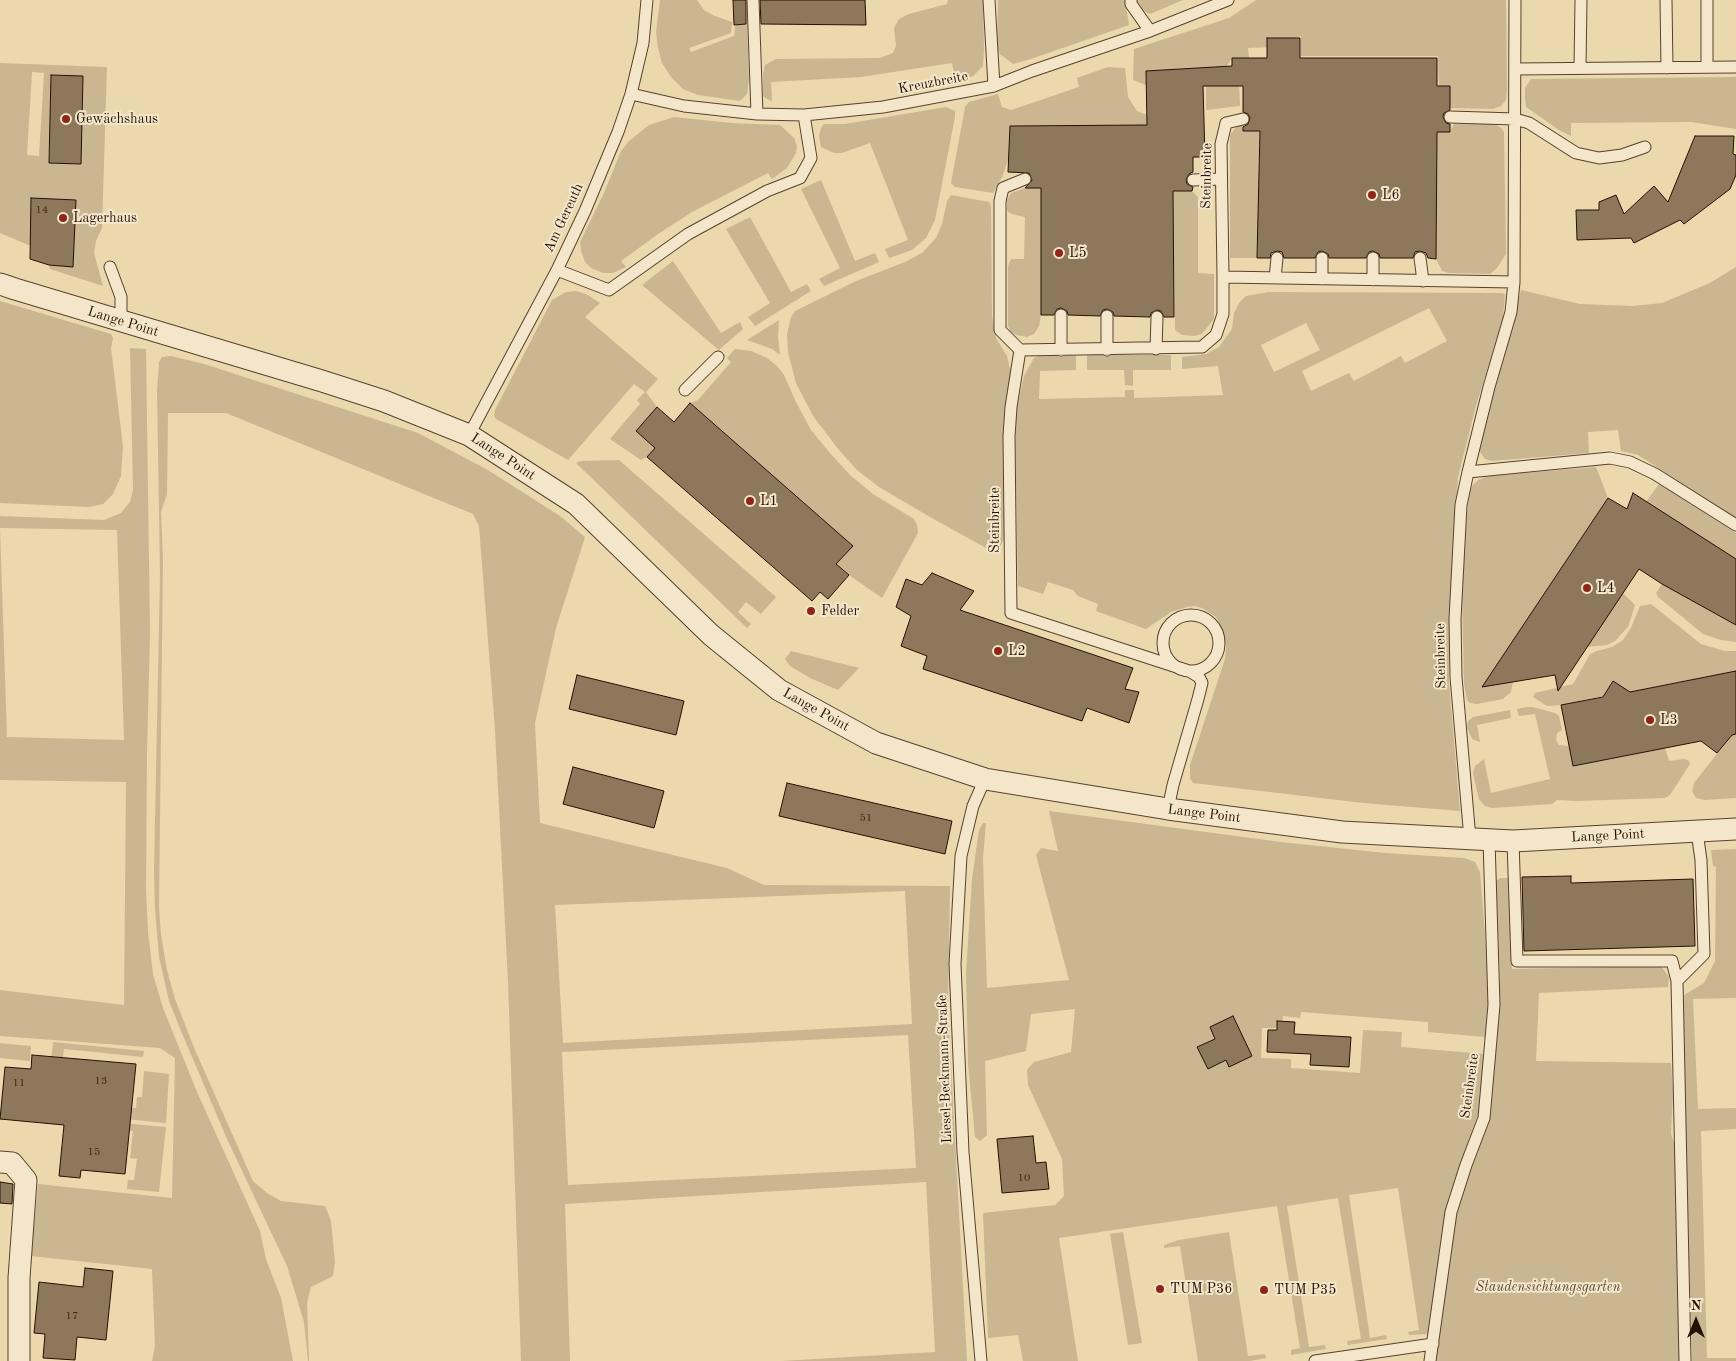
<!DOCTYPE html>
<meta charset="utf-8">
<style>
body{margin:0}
#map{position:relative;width:1736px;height:1361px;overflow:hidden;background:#ecd8ad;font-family:"Old Standard TT",serif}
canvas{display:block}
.north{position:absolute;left:1671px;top:1296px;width:50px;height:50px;-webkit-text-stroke:4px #f3e6ca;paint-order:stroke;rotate:0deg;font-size:14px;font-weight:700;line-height:20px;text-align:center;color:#261004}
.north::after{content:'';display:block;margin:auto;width:18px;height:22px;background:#261004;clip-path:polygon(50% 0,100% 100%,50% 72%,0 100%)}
</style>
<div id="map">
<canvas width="1736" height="1361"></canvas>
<div class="north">N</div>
</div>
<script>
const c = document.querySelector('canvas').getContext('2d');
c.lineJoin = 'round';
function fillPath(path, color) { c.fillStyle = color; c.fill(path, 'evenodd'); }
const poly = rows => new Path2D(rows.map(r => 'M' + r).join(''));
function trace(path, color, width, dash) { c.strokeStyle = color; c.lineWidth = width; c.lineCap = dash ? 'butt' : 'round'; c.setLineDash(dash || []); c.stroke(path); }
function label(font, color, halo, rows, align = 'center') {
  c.font = font + ' "Old Standard TT",serif'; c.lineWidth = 4; c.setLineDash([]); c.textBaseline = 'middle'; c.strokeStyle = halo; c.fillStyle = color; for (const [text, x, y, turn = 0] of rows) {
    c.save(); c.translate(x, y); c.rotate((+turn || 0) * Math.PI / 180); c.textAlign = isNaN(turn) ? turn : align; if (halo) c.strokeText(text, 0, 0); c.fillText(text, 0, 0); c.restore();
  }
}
fillPath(poly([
 [660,0,697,0,704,10,715,16,732,22,731,33,689,48,691,52,734,36,736,22,747,22,749,80,747,94,740,101,698,95,683,89,671,77,662,63,658,48,656,32],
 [948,0,983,0,984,49,983,66,973,76,956,81,952,63,861,77,771,82,772,101,767,99,763,96,763,74,765,65,776,59,880,58,893,53,896,46,894,28,899,19,909,14,947,4],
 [998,0,1125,0,1129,25,1031,59,1013,64,1000,54,997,46],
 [1136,0,1183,0,1150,14,1142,10],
 [1256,0,1506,0,1507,90,1506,100,1501,106,1493,109,1450,108,1450,86,1439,86,1438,56,1301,56,1301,36,1274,47,1248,48,1249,58,1232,58,1224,70,1239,82,1240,106,1206,110,1206,70,1202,68,1146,71,1146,85,1133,80,1134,49,1229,18],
 [0,63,107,67,102,228,96,241,94,253,103,286,50,269,49,265,72,267,50,254,0,233],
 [32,72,44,73,39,156,27,155],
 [51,75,83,76,81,164,49,163],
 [1108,67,1125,68,1128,97,1137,111,1147,115,1147,125,1010,126,1009,157,1002,177,993,193,955,187,951,183,965,107,969,102,998,94,1002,107,1011,110,1079,87,1077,78],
 [1736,77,1736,129,1691,122,1571,123,1571,136,1559,130,1526,107,1525,99,1525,88,1531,79],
 [946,107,955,111,955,117,935,220,926,238,912,250,889,258,885,249,908,240,870,143,842,153,834,153,821,147,819,136,821,128,824,124,845,124],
 [674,117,732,123,780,125,794,138,797,146,796,153,787,168,772,179,768,173,692,212,658,234,621,261,626,267,613,273,603,273,591,268,585,262,581,251,580,242,604,193,621,151,629,141,649,125],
 [1243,124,1244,131,1260,131,1257,258,1230,258,1230,135,1238,125],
 [1454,124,1494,124,1500,127,1504,132,1506,254,1497,268,1490,274,1449,273,1442,271,1436,259,1437,132,1450,132],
 [821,180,855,261,875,253,879,262,824,286,819,279,840,268,801,189],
 [1025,188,1041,188,1041,315,1039,326,1034,334,1027,337,1017,335,1011,332,1008,326,1008,266,1011,259,1024,259,1025,217,1012,214,1007,211,1007,200,1011,193],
 [1173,191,1192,191,1198,197,1198,273,1214,274,1214,319,1202,334,1194,336,1182,335,1175,330],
 [951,195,989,202,991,206,992,315,996,338,1007,356,1011,373,1004,413,1004,427,1006,535,1000,547,995,549,988,549,930,517,879,487,857,470,839,450,813,416,796,383,788,352,787,334,791,317,795,311,856,281,905,262,922,253,936,238,942,224,947,201],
 [750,217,791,292,807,284,811,291,755,326,748,317,770,303,726,229],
 [673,261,721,333,740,322,743,329,719,350,642,285],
 [1736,267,1736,518,1638,455,1621,451,1618,430,1588,432,1589,453,1492,461,1485,459,1480,452,1480,444,1521,290,1580,304,1633,306,1662,303,1710,283],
 [576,291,586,294,600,303,585,317,658,379,646,392,657,407,636,431,655,448,647,457,641,460,610,439,640,404,637,400,645,392,634,384,568,460,496,419,494,416,495,410,552,300,566,292],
 [1268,292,1500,293,1505,294,1503,318,1476,406,1458,477,1449,617,1449,683,1460,811,1363,803,1193,783,1190,778,1190,765,1225,659,1226,647,1224,633,1216,617,1202,608,1194,606,1187,607,1171,612,1146,629,1096,611,1098,604,1078,596,1073,590,1048,582,1043,594,1018,586,1015,426,1016,413,1024,376,1034,358,1039,356,1076,356,1076,370,1040,371,1039,399,1125,397,1125,390,1134,390,1134,398,1223,395,1218,366,1182,369,1182,357,1206,354,1219,347,1232,329,1234,313,1239,303,1246,296],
 [1429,308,1447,341,1405,363,1401,356,1354,381,1349,373,1311,391,1302,371],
 [1306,323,1320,350,1274,372,1261,345],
 [0,301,111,334,113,338,111,348,123,446,121,476,113,494,103,504,89,507,0,503],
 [779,320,778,337,780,355,772,349,747,340],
 [130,348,146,349,150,633,147,753,146,889,148,932,153,974,163,1008,197,1092,260,1231,266,1259,281,1298,293,1361,152,1361,155,1346,152,1269,31,1256,38,1184,172,1198,175,1058,160,1048,0,1036,0,990,124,1005,126,782,0,780,0,516,104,520,121,513,130,502,133,490],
 [0,528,117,530,124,740,7,737],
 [735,349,751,351,767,358,777,366,784,375,796,402,811,430,830,453,850,475,873,494,914,519,917,525,918,533,882,598,849,575,836,564,852,546,690,403,698,400,731,362,727,358],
 [1087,355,1171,355,1171,370,1133,370,1133,386,1125,385,1124,370,1087,370],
 [171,356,204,364,418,433,488,470,560,516,585,537,556,628,535,723,540,823,727,868,764,885,950,886,948,1009,967,1361,781,1361,935,1352,926,1182,565,1204,570,1361,521,1361,508,982,495,730,479,526,473,514,226,413,168,413,167,494,161,512,163,559,159,907,161,935,167,970,175,999,195,1050,253,1181,267,1193,281,1201,325,1206,331,1221,335,1262,333,1276,311,1287,307,1303,309,1361,308,1361,304,1322,287,1266,227,1139,181,1031,169,1001,159,957,155,909,154,870,160,575,157,391,159,362,162,357],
 [905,891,912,1024,563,1043,555,905],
 [908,1035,916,1168,568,1185,562,1052],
 [619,460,776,597,761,614,746,602,738,612,751,624,747,628,576,463,580,461],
 [1596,467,1608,498,1483,686,1513,682,1511,692,1503,699,1477,704,1470,703,1467,700,1464,683,1462,599,1464,542,1469,495,1472,486,1478,480,1489,476],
 [1659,484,1736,533,1736,559,1646,502],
 [1662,584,1736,625,1736,642,1721,640,1703,634,1658,597,1656,593],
 [1622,592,1635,605,1628,627,1615,641,1607,645,1586,647],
 [1651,604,1701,644,1725,651,1736,651,1736,671,1624,693,1622,687,1613,681,1607,690,1609,695,1561,705,1547,706,1533,697,1535,693,1573,684,1590,654,1597,651,1612,647,1623,640,1631,628,1640,606],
 [791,651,859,668,838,690,810,678,790,666,785,659],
 [1526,707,1533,707,1555,713,1559,716,1562,730,1557,733,1556,740,1559,745,1569,746,1573,766,1665,748,1669,761,1684,759,1688,760,1690,764,1670,795,1665,798,1577,801,1557,800,1552,804,1492,808,1485,806,1479,799,1473,774,1475,766,1484,759,1491,793,1550,779,1535,714,1519,716,1517,709],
 [1510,710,1511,718,1477,725,1480,742,1472,739,1467,727,1468,721,1473,717],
 [1736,734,1736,798,1705,800,1696,798,1692,791,1694,783,1727,741,1727,736],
 [1049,811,1281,842,1385,853,1464,858,1475,862,1480,872,1486,947,1489,1007,1486,1037,1428,1032,1428,1022,1301,1012,1300,1018,1283,1016,1282,1028,1262,1028,1261,1058,1291,1059,1291,1068,1360,1073,1363,1030,1402,1032,1401,1047,1485,1054,1480,1109,1454,1183,1446,1211,1441,1237,1430,1330,1426,1334,1409,1335,1408,1332,1419,1330,1398,1188,1349,1195,1370,1338,1386,1335,1387,1339,1348,1345,1347,1341,1361,1339,1338,1198,1287,1206,1309,1347,1325,1345,1326,1349,1291,1355,1291,1350,1300,1348,1277,1206,1059,1238,1078,1361,1023,1361,1018,1335,988,1338,983,1213,1055,1205,1064,1196,1062,1159,1028,1085,1027,1070,1034,1062,1071,1052,1075,1009,1031,1014,1026,1051,985,1061,987,1135,980,1141,975,1137,968,1064,966,973,972,879,979,830,983,823,986,823,983,858,987,988,1069,980,1036,855,1041,848,1058,851],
 [1736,849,1736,998,1693,999,1698,1109,1736,1108,1736,1129,1701,1131,1707,1358,1736,1358,1736,1361,1692,1361,1684,1080,1684,995,1704,983,1715,961,1716,867,1713,866,1711,850],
 [1500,878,1508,878,1512,969,1661,966,1669,977,1668,987,1539,993,1536,1061,1671,1063,1673,1092,1671,1134,1675,1146,1680,1361,1436,1361,1454,1218,1465,1183,1488,1120,1492,1092,1500,980,1496,881],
 [53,1042,144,1051,143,1057,64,1049,62,1064,51,1062],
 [0,1043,31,1046,30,1061,0,1058],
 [144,1071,169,1074,166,1123,94,1116,95,1104,136,1108,137,1097,142,1097],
 [111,1122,166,1127,159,1192,127,1189,128,1180,134,1180,137,1159,130,1158,133,1131,110,1129],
 [1123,1232,1142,1343,1128,1345,1110,1234],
 [1229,1232,1248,1356,1265,1354,1266,1358,1250,1361,1198,1361,1180,1246,1164,1248,1164,1245,1179,1240]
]), '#cab690');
const building = poly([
 [733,0,746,0,746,24,734,25,733,0],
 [760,0,865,0,866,25,761,24,760,0],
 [1267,38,1300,38,1300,58,1437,58,1437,86,1450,86,1450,110,1444,113,1443,117,1446,123,1450,124,1450,132,1437,132,1436,259,1428,258,1426,253,1420,251,1415,252,1413,258,1380,258,1379,254,1373,251,1369,252,1366,258,1329,258,1328,254,1322,251,1318,252,1315,258,1284,258,1282,252,1277,251,1271,253,1270,258,1257,258,1260,131,1243,131,1243,127,1248,124,1250,118,1248,114,1243,112,1243,86,1203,86,1205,157,1193,157,1193,172,1189,174,1186,180,1187,184,1193,187,1192,191,1173,191,1174,317,1164,317,1161,311,1157,310,1151,313,1150,317,1114,316,1113,312,1107,309,1103,310,1100,316,1068,315,1067,311,1061,308,1057,309,1054,315,1041,315,1041,188,1025,188,1032,180,1029,173,1008,172,1010,126,1147,125,1146,71,1232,66,1232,58,1267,58,1267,38],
 [51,75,83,76,81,164,49,163,51,75],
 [1695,136,1734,136,1733,154,1736,155,1736,175,1730,189,1684,224,1680,220,1634,243,1631,238,1577,240,1576,210,1599,210,1599,202,1616,195,1624,214,1654,186,1668,202,1695,136],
 [31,198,76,200,73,267,49,265,30,259,31,198],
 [690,403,853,546,836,564,849,575,828,599,820,592,812,601,647,457,655,448,636,431,657,407,674,422,690,403],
 [1633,493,1736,559,1736,625,1662,584,1639,569,1558,691,1555,675,1482,687,1608,498,1627,509,1633,493],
 [932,573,974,591,960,610,1133,668,1125,689,1139,692,1129,723,1087,708,1082,721,923,669,927,656,901,646,911,616,896,607,906,579,922,585,932,573],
 [1736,671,1736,734,1732,735,1717,753,1701,741,1573,766,1561,705,1603,697,1613,681,1630,692,1736,671],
 [577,675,684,701,676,735,569,709,577,675],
 [573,767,664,791,654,828,563,804,573,767],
 [787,783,952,821,945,854,779,816,787,783],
 [1571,876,1571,883,1693,879,1695,946,1524,951,1522,877,1571,876],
 [1233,1016,1252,1056,1229,1067,1226,1060,1208,1069,1197,1047,1215,1039,1210,1027,1233,1016],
 [1277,1021,1295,1022,1294,1034,1351,1037,1349,1067,1310,1065,1311,1054,1267,1052,1268,1030,1277,1030,1277,1021],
 [32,1055,136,1064,125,1174,81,1170,80,1178,59,1176,64,1125,0,1119,5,1067,31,1069,32,1055],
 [1033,1136,1036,1163,1046,1162,1049,1189,1002,1193,997,1139,1033,1136],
 [0,1182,13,1184,12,1204,0,1203,0,1182],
 [85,1268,113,1271,106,1340,77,1337,75,1360,43,1358,45,1334,34,1333,39,1282,83,1287,85,1268]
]);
fillPath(building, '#8d785c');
trace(building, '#261004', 1);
const service = poly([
 [753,0,757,114],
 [989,0,994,86],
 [1131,0,1131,4,1150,31],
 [1666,0,1667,68],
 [1707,0,1707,67],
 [1580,68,1581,0],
 [1515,69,1736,67],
 [631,94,684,106,757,114,804,115,883,107,994,86,1032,71,1150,31,1228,0],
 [1450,117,1515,119,1529,123,1576,153,1599,158,1622,155,1645,147],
 [1193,180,1221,179],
 [1322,258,1322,279],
 [1373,258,1373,280],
 [1420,258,1423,281],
 [110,267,121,297,121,320],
 [557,270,609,290,688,234,767,191,800,178,811,158,804,115],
 [1223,277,1221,144,1226,123,1243,119],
 [1275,278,1277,258],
 [1061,315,1061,350],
 [1107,316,1107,350],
 [1156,349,1157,317],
 [1020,350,1000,330,1000,201,1003,188,1025,179],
 [685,390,718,357],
 [469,435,557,270,585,211,618,132,631,94,643,43,647,0],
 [1468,472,1610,458,1630,462,1655,474,1736,525],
 '1163 643a28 28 0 1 1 56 0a28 28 0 1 1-56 0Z',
 [1168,809,1173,785,1198,699,1202,683,1199,677,1189,671,1011,613,1009,436,1011,407,1020,350,1202,347,1216,335,1223,314,1223,277,1514,282],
 [1470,839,1456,677,1455,619,1461,505,1468,472,1489,387,1511,312,1514,282,1515,0],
 [1513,841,1517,961,1672,961,1677,981,1685,1361],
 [1677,981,1704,954,1701,860,1697,832],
 [981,1361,963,1152,955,964,961,856,973,806,985,779],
 [1315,1361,1433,1344],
 [1430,1361,1451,1212,1466,1165,1484,1118,1494,1005,1489,840]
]);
const minor = poly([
 [0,284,15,289,322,381,384,401,469,435,576,504,711,635,779,690,876,743,985,779,1168,809,1342,832,1513,841,1736,829],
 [0,1162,12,1163,26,1180,19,1278,19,1361]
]);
trace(service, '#58422e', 13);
trace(minor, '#58422e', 23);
trace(service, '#f3e6ca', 11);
trace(minor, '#f3e6ca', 21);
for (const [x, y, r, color] of [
 [66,119,5,"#8f2418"],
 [1372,195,5,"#8f2418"],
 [63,218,5,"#8f2418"],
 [1059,253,5,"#8f2418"],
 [750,501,5,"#8f2418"],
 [1587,588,5,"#8f2418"],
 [811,611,5,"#8f2418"],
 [998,651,5,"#8f2418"],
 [1650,720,5,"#8f2418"],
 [1160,1289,5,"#8f2418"],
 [1264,1290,5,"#8f2418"]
]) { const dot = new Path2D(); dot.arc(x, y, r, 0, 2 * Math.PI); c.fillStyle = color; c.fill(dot); trace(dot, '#f3e6ca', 2); }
label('11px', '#402a1a', null, [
 ["14",42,210],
 ["51",866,818],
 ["13",101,1081],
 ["11",19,1083],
 ["15",94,1152],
 ["10",1024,1178],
 ["17",72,1316]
]);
label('14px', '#261004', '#f3e6ca', [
 ["Kreuzbreite",933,83,-11],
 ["Steinbreite",1207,176,-89],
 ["Am Gereuth",564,218,-65],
 ["Lange Point",123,322,17],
 ["Lange Point",503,457,33],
 ["Steinbreite",995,520,-90],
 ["Steinbreite",1441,656,-91],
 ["Lange Point",816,710,29],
 ["Lange Point",1204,814,7],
 ["Lange Point",1608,836,-3],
 ["Liesel-Beckmann-Straße",945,1069,-92],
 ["Steinbreite",1470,1086,-82]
]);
label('14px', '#261004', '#f3e6ca', [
 ["Gewächshaus",76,119],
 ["L6",1382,195],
 ["Lagerhaus",73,218],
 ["L5",1069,253],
 ["L1",760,501],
 ["L4",1597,588],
 ["Felder",821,611],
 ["L2",1008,651],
 ["L3",1660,720],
 ["TUM P36",1170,1289],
 ["TUM P35",1274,1290]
], 'left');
label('italic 14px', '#5f4a35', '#f3e6ca', [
 ["Staudensichtungsgarten",1548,1287]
]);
</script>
